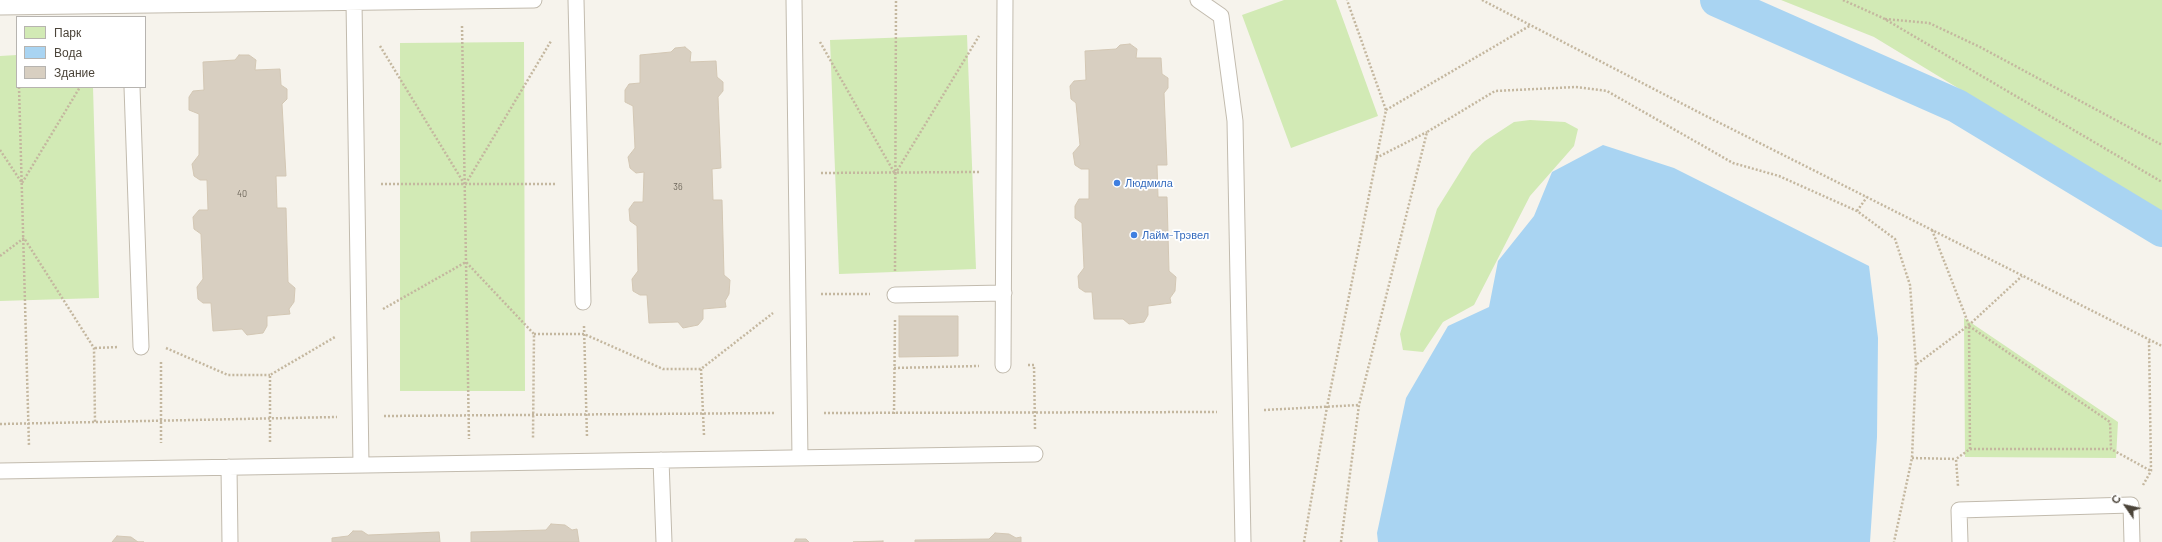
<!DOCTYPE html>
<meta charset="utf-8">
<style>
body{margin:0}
#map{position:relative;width:2162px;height:542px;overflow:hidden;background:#f6f3ec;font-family:Barlow,sans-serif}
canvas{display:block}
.legend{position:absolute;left:16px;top:16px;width:130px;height:72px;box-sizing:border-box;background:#fff;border:1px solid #b7b4b0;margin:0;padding:5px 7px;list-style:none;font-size:12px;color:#4b4439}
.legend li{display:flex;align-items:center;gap:8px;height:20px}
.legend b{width:20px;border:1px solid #b7b4b0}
.north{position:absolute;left:2106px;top:486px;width:40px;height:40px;-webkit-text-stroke:3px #fff;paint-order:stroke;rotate:304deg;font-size:11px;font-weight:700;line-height:16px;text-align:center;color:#4b4439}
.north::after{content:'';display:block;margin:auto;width:14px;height:18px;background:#4b4439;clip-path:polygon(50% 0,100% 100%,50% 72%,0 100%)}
</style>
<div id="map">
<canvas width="2162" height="542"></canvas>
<ul class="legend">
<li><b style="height:11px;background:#d2eab5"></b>Парк</li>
<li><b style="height:11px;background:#a9d4f2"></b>Вода</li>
<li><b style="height:11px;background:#d8cfc1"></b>Здание</li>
</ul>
<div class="north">С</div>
</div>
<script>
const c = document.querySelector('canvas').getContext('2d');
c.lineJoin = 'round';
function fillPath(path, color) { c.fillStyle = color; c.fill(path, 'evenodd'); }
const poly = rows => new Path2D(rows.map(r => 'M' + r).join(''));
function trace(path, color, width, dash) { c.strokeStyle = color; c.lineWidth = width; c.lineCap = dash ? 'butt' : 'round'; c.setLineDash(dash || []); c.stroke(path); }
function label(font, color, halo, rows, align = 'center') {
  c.font = font + ' Barlow,sans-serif'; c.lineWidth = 3.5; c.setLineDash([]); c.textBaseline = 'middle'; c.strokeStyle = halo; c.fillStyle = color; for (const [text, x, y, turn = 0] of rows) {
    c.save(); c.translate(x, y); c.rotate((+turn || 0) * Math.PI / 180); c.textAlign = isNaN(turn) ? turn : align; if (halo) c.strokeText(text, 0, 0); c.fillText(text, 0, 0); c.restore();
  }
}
fillPath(poly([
 [1284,0,1336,0,1378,116,1291,148,1242,15],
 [1781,0,2162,0,2162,212,1874,37],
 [967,35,976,269,839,274,830,40],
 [524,42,525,391,400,391,400,43],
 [17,55,17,87,93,87,99,298,0,301,0,56],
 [1530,120,1565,122,1578,129,1574,146,1530,196,1474,305,1443,322,1423,352,1403,350,1400,334,1437,209,1472,153,1485,141,1514,122],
 [1964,318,2118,422,2116,458,1965,457]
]), '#d2eab5');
fillPath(poly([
 [1603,145,1674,168,1869,266,1878,338,1877,437,1870,542,1378,542,1377,533,1406,398,1448,326,1489,307,1498,261,1534,216,1552,172]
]), '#a9d4f2');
trace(poly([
 [1717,0,1957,106,2162,230]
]), '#a9d4f2', 34);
const building = poly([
 [1130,44,1137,49,1136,58,1161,58,1162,74,1168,78,1168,88,1164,93,1167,165,1157,165,1158,197,1167,197,1169,271,1176,277,1175,291,1170,298,1171,303,1148,306,1148,315,1144,322,1129,324,1123,319,1094,319,1092,292,1085,292,1079,288,1078,276,1084,268,1082,223,1075,218,1075,206,1079,199,1089,199,1089,169,1081,169,1075,165,1073,153,1080,145,1076,103,1071,99,1070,86,1074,81,1086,80,1085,51,1116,49,1120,45,1130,44],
 [685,47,691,52,690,62,716,61,717,77,723,82,723,91,718,97,721,168,712,169,713,200,722,200,724,275,730,280,729,294,725,301,726,307,703,309,703,319,698,325,683,328,678,322,649,323,647,295,640,295,633,291,632,279,638,271,637,226,630,221,629,209,634,202,643,202,644,172,636,173,630,168,628,157,635,148,633,106,625,102,625,90,629,84,640,83,640,55,671,52,675,48,685,47],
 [239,55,249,55,256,60,255,70,280,69,281,85,287,89,287,99,282,104,286,176,276,176,277,208,286,208,288,282,295,288,294,302,289,309,290,314,267,316,267,326,263,333,247,335,242,329,213,331,211,303,203,303,198,299,197,287,203,279,201,234,194,229,193,217,199,210,208,210,207,180,200,180,194,176,192,164,199,155,199,114,189,110,189,97,193,91,204,90,203,62,235,60,239,55],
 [899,316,958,316,958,356,899,357,899,316],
 [551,524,565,525,572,530,577,529,579,542,471,542,471,532,546,530,551,524],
 [353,531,362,531,368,535,439,532,440,542,332,542,332,538,348,536,353,531],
 [995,533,1009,534,1016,538,1021,537,1021,542,915,542,915,540,989,539,995,533],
 [117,536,131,537,138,542,144,542,112,542,117,536],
 [796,539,806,539,809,542,794,542,796,539],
 [883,541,883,542,853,542,883,541]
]);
fillPath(building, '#d8cfc1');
trace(building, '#d3c7b4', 1);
const lane = poly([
 [576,0,583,302],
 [794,0,800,458],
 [1198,0,1221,16,1235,121,1243,542],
 [354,2,361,465],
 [0,7,534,0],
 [132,87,141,347],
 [895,295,1004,293],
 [1003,365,1005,0],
 [661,460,664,542],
 [229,467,230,542],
 [0,471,1035,454],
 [1960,542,1959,510,2131,505,2132,542]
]);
trace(lane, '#c2bbae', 17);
trace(poly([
 [1482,0,1704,115,2162,346],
 [1843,0,1883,18,2162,182],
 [1885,19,1929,23,1980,47,2162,145],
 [462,26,469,439],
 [820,42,895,174,979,36],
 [380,46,465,185,551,41],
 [19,87,29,446],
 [1386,110,1531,25],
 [0,150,22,183,80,87],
 [1376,158,1427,132],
 [821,173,980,172],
 [381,184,556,184],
 [1857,211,1867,197],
 [1932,230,1969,325,1970,449,1956,459,1958,486],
 [0,256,24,238,94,348,95,422],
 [895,271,896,0],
 [821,294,870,294],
 [383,309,466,262,534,334,533,438],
 [584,326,587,437],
 [1969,326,2110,422,2111,449,2151,471],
 [534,334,584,334,663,369,701,369,773,313],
 [95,348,118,347],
 [166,348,228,375,270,375],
 [161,362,161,443],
 [1917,364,1969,325,2022,276],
 [1028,365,1034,365,1035,429],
 [894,368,979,366],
 [701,369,704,435],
 [1264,410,1359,405],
 [824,413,1217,412],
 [894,414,895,320],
 [384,416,775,413],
 [0,424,337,417],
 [270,442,270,375,335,337],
 [1970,449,2111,449],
 [1912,458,1956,459],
 [2143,485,2151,471,2149,340],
 [1304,542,1327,407,1386,110,1347,0],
 [1341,542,1359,405,1427,132,1495,91,1576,87,1607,91,1733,163,1779,176,1857,211,1895,239,1910,285,1916,365,1912,458,1894,542]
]), '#c4b79f', 2.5, [2, 2]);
trace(lane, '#fff', 15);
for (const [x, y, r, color] of [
 [1117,183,4,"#3f7fe0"],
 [1134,235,4,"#3f7fe0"]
]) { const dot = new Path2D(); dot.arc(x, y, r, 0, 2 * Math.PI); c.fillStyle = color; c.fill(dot); trace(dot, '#fff', 1.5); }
label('9px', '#6e675b', null, [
 ["36",678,187],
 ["40",242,194]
]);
label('11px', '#366cbe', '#fff', [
 ["Людмила",1125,183],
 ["Лайм-Трэвел",1142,235]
], 'left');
</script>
